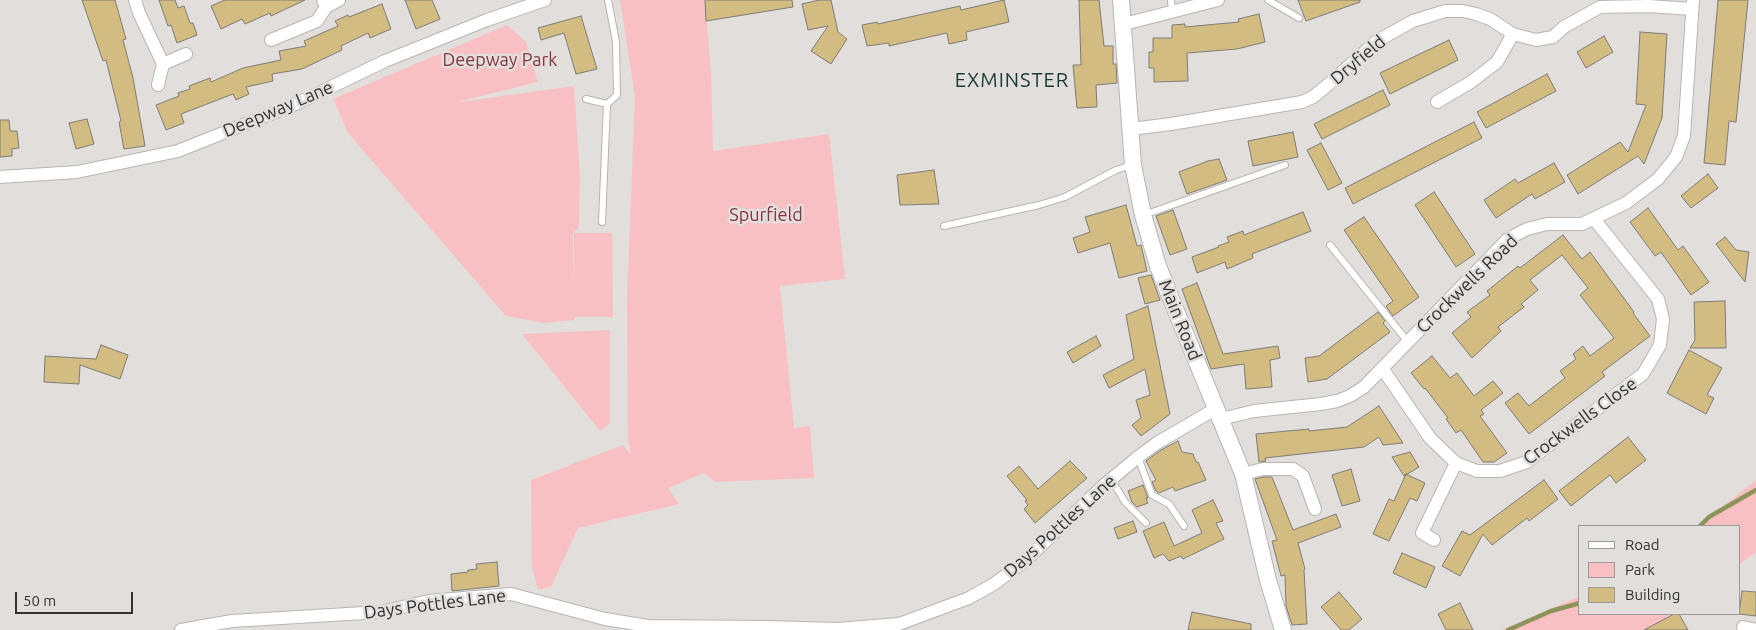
<!DOCTYPE html>
<style>
body{margin:0}
#map{position:relative;width:1756px;height:630px;overflow:hidden;background:#e2dedb;font-family:Ubuntu,sans-serif}
canvas{display:block}
.legend{position:absolute;left:1578px;top:525px;width:162px;height:90px;box-sizing:border-box;background:#e2dedb;border:1px solid #9c9997;margin:0;padding:6px 9px;list-style:none;font-size:15px;color:#333231}
.legend li{display:flex;align-items:center;gap:10px;height:25px}
.legend b{width:25px;border:1px solid #9c9997}
.scale{position:absolute;left:15px;top:592px;width:118px;height:22px;box-sizing:border-box;border:2px solid #333231;border-top:0;padding-left:6px;font-size:15px;line-height:18px;white-space:nowrap;color:#333231;-webkit-text-stroke:4px #e2dedb;paint-order:stroke}
</style>
<div id="map">
<canvas width="1756" height="630"></canvas>
<ul class="legend">
<li><b style="height:6px;background:#fff"></b>Road</li>
<li><b style="height:14px;background:#f9c0c4"></b>Park</li>
<li><b style="height:14px;background:#d3bc82"></b>Building</li>
</ul>
<div class="scale">50 m</div>
</div>
<script>
const c = document.querySelector('canvas').getContext('2d');
c.lineJoin = 'round';
function fillPath(path, color) { c.fillStyle = color; c.fill(path, 'evenodd'); }
const poly = rows => new Path2D(rows.map(r => 'M' + r).join(''));
function trace(path, color, width, dash) { c.strokeStyle = color; c.lineWidth = width; c.lineCap = dash ? 'butt' : 'round'; c.setLineDash(dash || []); c.stroke(path); }
function label(font, color, halo, rows, align = 'center') {
  c.font = font + ' Ubuntu,sans-serif'; c.lineWidth = 5; c.setLineDash([]); c.textBaseline = 'middle'; c.strokeStyle = halo; c.fillStyle = color; for (const [text, x, y, turn = 0] of rows) {
    c.save(); c.translate(x, y); c.rotate((+turn || 0) * Math.PI / 180); c.textAlign = isNaN(turn) ? turn : align; if (halo) c.strokeText(text, 0, 0); c.fillText(text, 0, 0); c.restore();
  }
}
fillPath(poly([
 [620,0,705,0,711,72,713,151,829,134,845,279,780,286,794,428,810,426,814,478,715,482,704,473,668,488,679,504,578,528,551,587,538,590,532,566,531,480,623,445,631,454,628,441,627,298,635,96],
 [507,25,526,42,538,82,453,103,574,86,580,178,579,227,573,233,574,301,574,233,612,233,613,317,574,317,574,320,544,323,506,316,348,133,333,99],
 [610,330,610,423,600,431,522,334],
 [1756,480,1756,552,1740,564,1740,526,1698,526],
 [1580,596,1580,614,1672,614,1650,630,1502,630]
]), '#f9c0c4');
trace(poly([
 [1700,526,1709,517,1756,490],
 [1508,630,1551,611,1580,603]
]), '#8d9359', 4.5);
const building = poly([
 [82,0,115,0,126,39,123,40,133,78,145,146,124,149,119,122,121,121,106,60,103,61,82,0],
 [159,0,175,0,178,8,184,6,190,23,193,23,197,35,177,43,171,25,168,26,159,0],
 [225,0,305,0,271,16,270,13,245,24,242,19,221,29,211,6,225,0],
 [405,0,432,0,440,19,416,29,405,0],
 [705,0,792,0,793,7,706,21,705,0],
 [819,0,831,0,838,32,847,39,831,64,811,51,828,26,808,30,802,4,819,0],
 [1004,0,1009,22,966,32,967,40,949,44,947,33,889,46,889,43,867,46,862,25,877,22,878,24,960,6,961,10,1004,0],
 [1079,0,1099,0,1104,46,1113,46,1113,64,1116,64,1117,83,1096,85,1097,107,1077,108,1073,65,1081,65,1079,0],
 [1298,0,1360,0,1360,2,1306,21,1298,0],
 [1718,0,1748,0,1736,122,1729,121,1725,165,1704,163,1718,0],
 [382,4,391,29,370,38,368,33,341,46,342,50,302,69,272,74,273,81,246,87,249,94,236,100,233,94,181,114,184,123,166,130,156,105,179,96,178,93,190,89,189,86,210,78,211,82,243,68,281,60,279,51,306,46,304,41,338,26,335,21,348,15,349,17,382,4],
 [1259,14,1265,42,1237,49,1187,53,1188,81,1154,82,1154,68,1149,68,1149,52,1153,52,1153,38,1172,38,1172,25,1185,24,1185,27,1239,22,1238,19,1259,14],
 [581,16,597,69,576,74,564,33,541,40,538,28,581,16],
 [1640,32,1667,34,1662,118,1644,164,1638,156,1578,194,1567,175,1620,142,1628,152,1646,105,1636,104,1640,32],
 [1604,36,1613,52,1586,68,1577,52,1604,36],
 [1449,40,1458,60,1390,94,1380,73,1449,40],
 [1547,74,1556,91,1486,128,1477,112,1547,74],
 [1383,90,1390,105,1322,139,1314,124,1383,90],
 [87,119,94,144,76,149,69,123,87,119],
 [0,120,9,120,10,131,17,131,19,148,12,149,12,156,0,157,0,120],
 [1474,122,1482,138,1353,204,1345,188,1474,122],
 [1293,132,1298,157,1253,166,1248,141,1293,132],
 [1321,143,1342,183,1328,190,1307,150,1321,143],
 [1219,159,1227,180,1187,194,1179,172,1208,161,1219,159],
 [1554,163,1565,182,1535,199,1532,194,1496,218,1484,200,1515,179,1518,183,1554,163],
 [934,170,939,204,900,205,897,175,934,170],
 [1708,174,1718,188,1691,208,1681,196,1708,174],
 [1434,192,1475,254,1456,267,1415,205,1434,192],
 [1126,205,1137,246,1141,245,1147,271,1119,278,1110,243,1078,253,1073,238,1090,232,1085,217,1126,205],
 [1648,208,1678,250,1683,246,1709,282,1691,295,1661,252,1655,256,1630,222,1648,208],
 [1173,210,1187,249,1170,255,1156,216,1173,210],
 [1303,212,1311,231,1252,254,1253,258,1227,269,1225,262,1197,273,1192,257,1219,247,1218,246,1229,242,1227,237,1243,231,1244,235,1303,212],
 [1364,217,1419,297,1393,316,1386,306,1393,301,1344,230,1364,217],
 [1563,235,1582,259,1590,252,1634,312,1633,313,1650,336,1602,372,1605,376,1529,434,1505,403,1518,393,1529,406,1565,378,1560,371,1576,359,1573,354,1583,346,1590,356,1614,338,1580,295,1588,288,1562,255,1530,280,1538,290,1521,304,1524,307,1498,327,1501,331,1472,358,1452,333,1471,317,1467,312,1490,295,1487,291,1518,266,1520,268,1563,235],
 [1725,237,1736,250,1749,252,1745,282,1716,244,1725,237],
 [1151,275,1160,300,1145,304,1138,278,1151,275],
 [1197,283,1223,354,1278,346,1280,358,1270,360,1272,387,1246,389,1244,364,1211,369,1182,289,1197,283],
 [1725,301,1726,348,1690,348,1695,340,1694,302,1725,301],
 [1148,306,1170,414,1141,436,1132,425,1141,418,1136,400,1150,395,1145,369,1109,388,1103,375,1134,359,1126,315,1148,306],
 [1378,312,1385,321,1383,323,1390,332,1327,379,1308,382,1305,358,1319,356,1378,312],
 [1096,336,1101,346,1073,363,1067,352,1096,336],
 [101,345,128,355,120,379,80,365,79,384,44,382,45,356,96,359,101,345],
 [1689,350,1722,368,1707,395,1714,398,1706,414,1667,393,1689,350],
 [1432,356,1450,378,1457,373,1474,396,1493,381,1503,393,1481,410,1484,414,1480,416,1507,453,1494,462,1483,462,1461,430,1456,433,1446,419,1448,418,1425,388,1424,389,1411,373,1432,356],
 [1379,406,1403,443,1383,445,1379,437,1364,447,1265,458,1266,461,1259,462,1256,434,1309,429,1309,431,1347,427,1379,406],
 [1628,437,1646,460,1616,483,1610,475,1571,506,1559,491,1628,437],
 [1178,441,1182,452,1193,454,1196,462,1198,462,1206,480,1175,491,1173,487,1159,493,1156,491,1152,482,1156,480,1146,461,1161,450,1178,441],
 [1410,452,1419,467,1404,476,1392,457,1410,452],
 [1070,461,1087,478,1035,523,1024,509,1028,505,1025,501,1027,500,1007,476,1019,466,1038,489,1070,461],
 [1351,469,1360,501,1342,506,1332,475,1351,469],
 [1406,474,1425,483,1417,501,1410,498,1389,541,1373,534,1389,499,1394,501,1406,474],
 [1264,477,1272,477,1293,530,1336,514,1341,527,1298,543,1305,569,1304,570,1307,624,1292,625,1286,606,1285,575,1281,576,1272,541,1277,540,1255,479,1264,477],
 [1544,480,1558,499,1529,521,1527,518,1492,545,1483,534,1460,576,1442,566,1462,531,1470,535,1544,480],
 [1143,485,1148,498,1146,498,1148,503,1137,507,1132,502,1128,491,1143,485],
 [1213,500,1223,521,1216,523,1224,539,1183,559,1181,556,1169,561,1163,554,1154,558,1143,531,1164,522,1174,546,1202,533,1192,510,1213,500],
 [1133,521,1137,532,1118,539,1114,528,1133,521],
 [1402,553,1435,567,1426,588,1393,573,1402,553],
 [497,562,499,586,452,591,451,574,468,572,468,570,477,569,476,564,497,562],
 [1742,591,1756,592,1756,616,1739,614,1742,591],
 [1339,592,1362,619,1349,630,1341,630,1321,607,1339,592],
 [1460,603,1473,630,1446,630,1438,614,1460,603],
 [1192,612,1251,624,1251,630,1188,630,1192,612],
 [1674,614,1679,614,1688,630,1644,630,1674,614]
]);
fillPath(building, '#d3bc82');
trace(building, '#7e7c78', 1);
const service = poly([
 [1171,0,1172,12],
 [1268,0,1299,18],
 [586,99,607,104],
 [1144,215,1285,165],
 [602,222,607,104,617,95,616,42,608,0],
 [944,226,1039,205,1065,197,1116,170,1132,165],
 [1330,245,1408,342],
 [1138,457,1152,495,1169,504,1184,526],
 [1111,479,1125,502,1146,523]
]);
const minor = poly([
 [135,0,139,13,163,64,158,85],
 [323,0,326,7,339,0],
 [1124,24,1218,0],
 [271,40,317,21,326,7],
 [163,64,186,54],
 [1437,102,1471,82,1497,62,1513,34],
 [1131,129,1171,124,1302,102,1313,97,1330,83,1377,41,1413,21,1445,11,1463,11,1476,14,1490,19,1513,34,1536,40,1553,37,1564,27,1600,7,1648,6,1692,9],
 [0,177,77,172,178,151,298,103,385,61,487,20,545,0],
 [1382,368,1430,438,1456,463,1477,471,1500,471,1527,462,1643,374,1660,345,1663,319,1658,299,1594,219],
 [1221,419,1254,411,1321,404,1337,401,1350,396,1364,387,1508,239,1527,229,1547,224,1582,224,1626,203,1658,179,1676,157,1684,136,1693,0],
 [1243,474,1263,469,1293,469,1303,476,1315,509],
 [1434,540,1422,533,1456,463],
 [1743,627,1756,630],
 [181,630,232,621,380,612,429,601,511,594,605,619,648,626,768,627,837,629,899,624,969,598,994,584,1025,561,1103,486,1138,457,1157,443,1217,408]
]);
const tertiary = poly([
 [1121,0,1133,165,1143,215,1158,266,1169,294,1243,474,1268,580,1283,630]
]);
trace(service, '#b8b5b1', 8);
trace(minor, '#b8b5b1', 14);
trace(tertiary, '#b8b5b1', 18);
trace(service, '#fff', 6);
trace(minor, '#fff', 12);
trace(tertiary, '#fff', 16);
label('18px', '#853540', '#e2dedb', [
 ["Deepway Park",500,60],
 ["Spurfield",766,215]
]);
label('18px', '#333231', '#e2dedb', [
 ["Dryfield",1358,60,-40],
 ["Deepway Lane",278,109,-23],
 ["Crockwells Road",1467,284,-44],
 ["Main Road",1180,320,68],
 ["Crockwells Close",1580,421,-36],
 ["Days Pottles Lane",1060,526,-42],
 ["Days Pottles Lane",435,604,-7]
]);
c.letterSpacing = '1px';
label('20px', '#183a37', '#e2dedb', [
 ["EXMINSTER",1012,80]
]);
c.letterSpacing = '0px';
</script>
